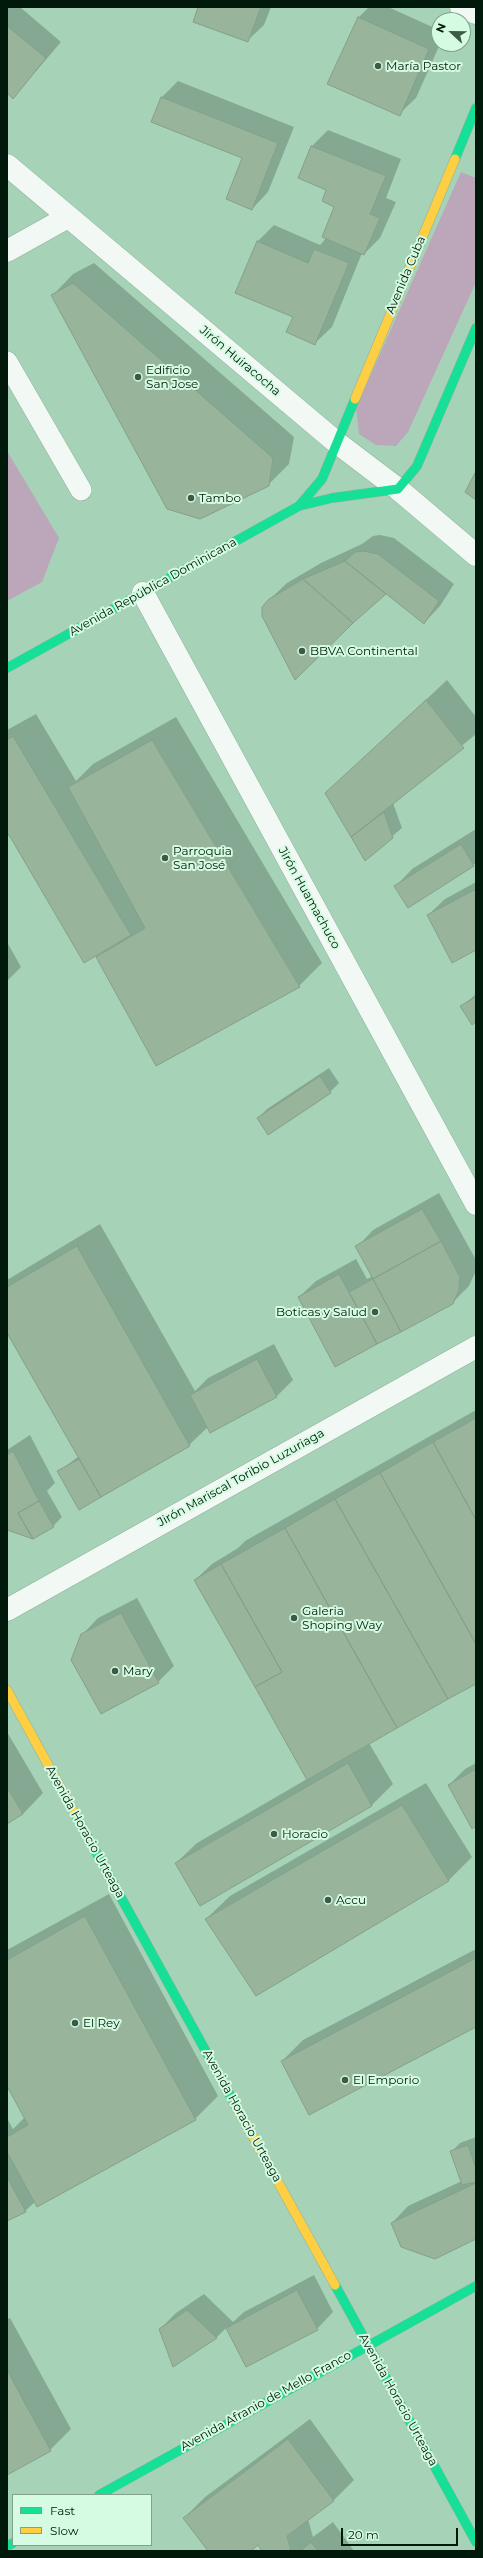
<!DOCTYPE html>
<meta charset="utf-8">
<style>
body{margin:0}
#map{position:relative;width:483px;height:2558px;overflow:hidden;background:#a6d3b7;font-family:Montserrat,sans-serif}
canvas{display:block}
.frame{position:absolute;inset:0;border:8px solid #01190b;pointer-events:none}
.legend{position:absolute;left:12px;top:2494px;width:140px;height:52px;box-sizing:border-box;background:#d5fce2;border:1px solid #80a18c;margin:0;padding:5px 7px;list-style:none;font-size:12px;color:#01190b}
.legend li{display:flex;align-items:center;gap:8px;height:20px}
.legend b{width:20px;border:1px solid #80a18c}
.north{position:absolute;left:431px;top:12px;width:40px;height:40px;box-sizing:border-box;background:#d5fce2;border:1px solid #80a18c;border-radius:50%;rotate:292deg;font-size:11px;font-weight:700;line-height:16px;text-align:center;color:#01190b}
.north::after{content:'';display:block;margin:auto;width:14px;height:18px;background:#3b5a47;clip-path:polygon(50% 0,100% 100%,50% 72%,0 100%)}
.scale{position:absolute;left:341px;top:2528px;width:117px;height:18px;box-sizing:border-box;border:2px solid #01190b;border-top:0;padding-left:5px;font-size:12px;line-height:14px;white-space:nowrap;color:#01190b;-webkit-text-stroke:3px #d5fce2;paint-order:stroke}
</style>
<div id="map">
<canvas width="483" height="2558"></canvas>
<div class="frame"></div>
<ul class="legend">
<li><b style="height:5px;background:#16e098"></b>Fast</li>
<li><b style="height:5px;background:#ffcf43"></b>Slow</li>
</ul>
<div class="north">N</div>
<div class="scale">20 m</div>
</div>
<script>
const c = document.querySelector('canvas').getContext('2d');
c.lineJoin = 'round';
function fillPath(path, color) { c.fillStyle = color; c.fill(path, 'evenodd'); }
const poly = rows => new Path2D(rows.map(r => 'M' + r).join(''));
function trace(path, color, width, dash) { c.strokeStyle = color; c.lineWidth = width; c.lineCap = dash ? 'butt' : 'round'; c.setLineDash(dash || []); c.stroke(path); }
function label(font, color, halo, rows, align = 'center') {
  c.font = font + ' Montserrat,sans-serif'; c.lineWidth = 4; c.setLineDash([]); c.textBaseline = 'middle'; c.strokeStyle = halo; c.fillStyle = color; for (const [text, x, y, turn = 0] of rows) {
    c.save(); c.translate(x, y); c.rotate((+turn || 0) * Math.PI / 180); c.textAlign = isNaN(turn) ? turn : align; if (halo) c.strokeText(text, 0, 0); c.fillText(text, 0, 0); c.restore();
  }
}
fillPath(poly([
 [461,172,476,178,476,282,408,432,396,446,376,445,359,434,356,408],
 [7,451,59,538,42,582,7,601]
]), '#bba6ba');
fillPath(poly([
 [7,7,20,7,61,42,13,98,7,92],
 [199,7,271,7,264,25,247,41],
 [369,7,388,7,439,30,440,44,416,98,399,114,359,17],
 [178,81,294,127,268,192,252,209,244,157,161,98],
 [328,130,401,159,386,198,396,202,380,238,364,254,362,253,332,327,315,343,294,316,236,292,258,241,274,225,320,245,326,238,336,206,328,189,299,177,312,146],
 [94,263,294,437,289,464,268,485,53,295,73,274],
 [380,535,394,538,454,584,440,606,424,623,386,592,295,678,270,599,287,583,321,563,362,544,373,536],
 [447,680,476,717,476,734,393,803,402,828,365,859,326,793],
 [36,714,76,781,93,764,176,717,322,963,299,986,97,958,103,952,9,834,7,835,7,730],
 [476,829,476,863,473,865,396,886,412,869],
 [476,882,476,949,428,915,445,899],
 [7,942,21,967,7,981],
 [476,994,476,1021,462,1006],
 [329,1068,339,1083,330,1092,258,1118,267,1109],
 [439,1193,476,1260,475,1273,469,1286,452,1303,336,1366,299,1297,316,1281,356,1259,367,1279,373,1276,357,1247,373,1230],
 [100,1224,195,1391,208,1378,274,1344,293,1380,276,1397,208,1427,189,1445,79,1509,58,1472,79,1456,7,1331,7,1280],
 [476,1410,476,1683,369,1743,393,1784,372,1805,200,1905,176,1863,197,1843,307,1779,195,1580,212,1564,238,1548,245,1541],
 [30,1435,55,1483,47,1491,62,1517,53,1526,7,1529,7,1450],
 [137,1598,174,1666,158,1682,82,1635,98,1618],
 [7,1732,43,1793,23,1814,7,1823],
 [476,1763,476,1825,449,1785,465,1769],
 [426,1783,472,1857,449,1880,256,1995,206,1919,230,1896],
 [109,1894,218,2096,195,2119,35,2202,25,2211,7,2220,7,2118,13,2129,25,2117,7,2084,7,1950],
 [476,1949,476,2025,282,2061,303,2040],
 [476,2137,476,2238,392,2223,408,2206,462,2181,451,2152,460,2143],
 [314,2275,333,2312,317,2329,246,2366,227,2327,216,2338,160,2329,176,2313,204,2294,233,2322,244,2312],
 [10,2318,71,2429,50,2450,7,2474,7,2319],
 [310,2419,354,2480,334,2500,308,2519,313,2537,333,2522,354,2551,263,2551,259,2544,249,2551,209,2551,184,2518,205,2497]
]), '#0003');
const building = poly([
 [198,7,261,7,248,42,193,22,198,7],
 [358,17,429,49,400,116,327,84,358,17],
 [7,26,46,58,13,99,7,93,7,26],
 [161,97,278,143,252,210,226,199,242,158,151,122,161,97],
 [311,146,386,176,370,214,380,218,364,255,322,237,334,207,322,201,326,190,298,178,311,146],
 [257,241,308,263,314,249,349,263,315,345,286,332,293,317,235,293,257,241],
 [73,283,273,458,269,486,200,519,167,509,51,295,73,283],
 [476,471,476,500,465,492,476,471],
 [363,551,378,554,439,601,424,624,345,561,355,552,363,551],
 [345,561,386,594,353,623,303,579,345,561],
 [303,579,353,623,295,680,262,616,262,607,269,599,303,579],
 [426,700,464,748,351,837,325,793,426,700],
 [13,736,131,935,84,963,9,835,7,836,7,740,13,736],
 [152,740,300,987,156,1066,96,957,145,928,68,787,152,740],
 [384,812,393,838,365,861,351,837,384,812],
 [461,844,474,866,408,908,394,886,461,844],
 [476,889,476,950,452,963,427,915,476,889],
 [476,997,476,1022,472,1025,460,1006,476,997],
 [320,1076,331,1093,268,1135,257,1118,320,1076],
 [422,1209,441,1241,373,1279,355,1246,422,1209],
 [441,1241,460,1277,459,1290,453,1304,401,1332,373,1279,441,1241],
 [77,1246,190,1446,101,1497,7,1333,7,1287,77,1246],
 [339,1274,377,1344,335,1367,298,1297,339,1274],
 [373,1279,401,1332,377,1344,349,1292,373,1279],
 [257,1359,277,1397,210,1433,190,1395,257,1359],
 [476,1418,476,1517,475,1518,433,1442,476,1418],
 [433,1442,476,1520,476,1644,380,1473,433,1442],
 [13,1451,39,1501,18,1513,33,1539,7,1530,7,1455,13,1451],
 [79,1459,101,1497,79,1510,57,1471,79,1459],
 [380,1473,476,1644,476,1684,448,1699,335,1499,380,1473],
 [335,1499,448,1699,397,1728,285,1528,335,1499],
 [39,1501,54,1527,33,1539,18,1513,39,1501],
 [285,1528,397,1728,307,1780,255,1687,282,1672,221,1564,285,1528],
 [221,1564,282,1672,255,1687,194,1580,221,1564],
 [121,1613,159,1683,101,1714,71,1660,81,1634,121,1613],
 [348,1763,372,1806,200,1906,175,1863,348,1763],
 [476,1769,476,1826,472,1829,448,1785,476,1769],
 [7,1787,23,1814,7,1824,7,1787],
 [402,1805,449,1881,256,1996,205,1919,402,1805],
 [85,1916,196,2120,37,2207,7,2152,7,2137,28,2125,7,2086,7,1960,85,1916],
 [476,1958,476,2027,309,2115,281,2061,476,1958],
 [468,2145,476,2169,476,2182,462,2185,450,2151,468,2145],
 [7,2177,26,2212,7,2221,7,2177],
 [476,2183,476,2239,435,2259,401,2247,391,2223,476,2183],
 [297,2290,318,2330,246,2367,226,2328,297,2290],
 [187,2310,217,2338,173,2367,159,2329,187,2310],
 [7,2370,51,2451,7,2475,7,2370],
 [288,2439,334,2501,287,2536,291,2551,262,2551,258,2545,251,2551,208,2551,183,2518,288,2439],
 [311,2542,318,2551,300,2551,311,2542]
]);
fillPath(building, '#98b59b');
trace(building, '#84a087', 1);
const lane = poly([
 [7,362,81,490]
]);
const street = poly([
 [461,7,476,13],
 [7,165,336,442,398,489,476,555],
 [7,251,68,217],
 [143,593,476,1204],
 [7,1610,476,1347]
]);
const fast = poly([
 [455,159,476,108],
 [299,506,332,498,398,489,417,466,476,328],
 [7,668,299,506,322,479,355,399],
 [75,1814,236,2106],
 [335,2285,476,2542],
 [99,2495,476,2286],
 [7,2546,13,2543]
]);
const slow = poly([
 [355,399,455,159],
 [7,1690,75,1814],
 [236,2106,335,2285]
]);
trace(lane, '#8db19b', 22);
trace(street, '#8db19b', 23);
trace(fast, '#8db19b', 10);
trace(slow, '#8db19b', 10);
trace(lane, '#f2f8f4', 21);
trace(street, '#f2f8f4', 22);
trace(fast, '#16e098', 9);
trace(slow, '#ffcf43', 9);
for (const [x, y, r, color] of [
 [378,66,4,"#3b5a47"],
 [138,377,4,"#3b5a47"],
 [191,498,4,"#3b5a47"],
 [302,651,4,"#3b5a47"],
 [165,858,4,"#3b5a47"],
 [375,1312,4,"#3b5a47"],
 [294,1618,4,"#3b5a47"],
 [115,1671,4,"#3b5a47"],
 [274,1834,4,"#3b5a47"],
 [328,1900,4,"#3b5a47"],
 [75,2023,4,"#3b5a47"],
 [345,2080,4,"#3b5a47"]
]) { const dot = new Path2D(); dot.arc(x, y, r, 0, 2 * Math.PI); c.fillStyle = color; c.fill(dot); trace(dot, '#d5fce2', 1.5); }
label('12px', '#01190b', '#d5fce2', [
 ["María Pastor",386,66],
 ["Edificio",146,370],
 ["San Jose",146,384],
 ["Tambo",199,498],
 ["BBVA Continental",310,651],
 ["Parroquia",173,851],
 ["San José",173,865],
 ["Boticas y Salud",367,1312,"right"],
 ["Galeria",302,1611],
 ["Shoping Way",302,1625],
 ["Mary",123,1671],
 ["Horacio",282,1834],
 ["Accu",336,1900],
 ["El Rey",83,2023],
 ["El Emporio",353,2080]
], 'left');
label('12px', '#01190b', '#d5fce2', [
 ["Avenida Cuba",406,275,-67],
 ["Jirón Huiracocha",240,361,40],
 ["Avenida República Dominicana",153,587,-29],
 ["Jirón Huamachuco",309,898,61],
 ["Jirón Mariscal Toribio Luzuriaga",241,1478,-29],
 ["Avenida Horacio Urteaga",85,1832,61],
 ["Avenida Horacio Urteaga",242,2116,61],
 ["Avenida Horacio Urteaga",398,2400,61],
 ["Avenida Afranio de Mello Franco",266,2401,-29]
]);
</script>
